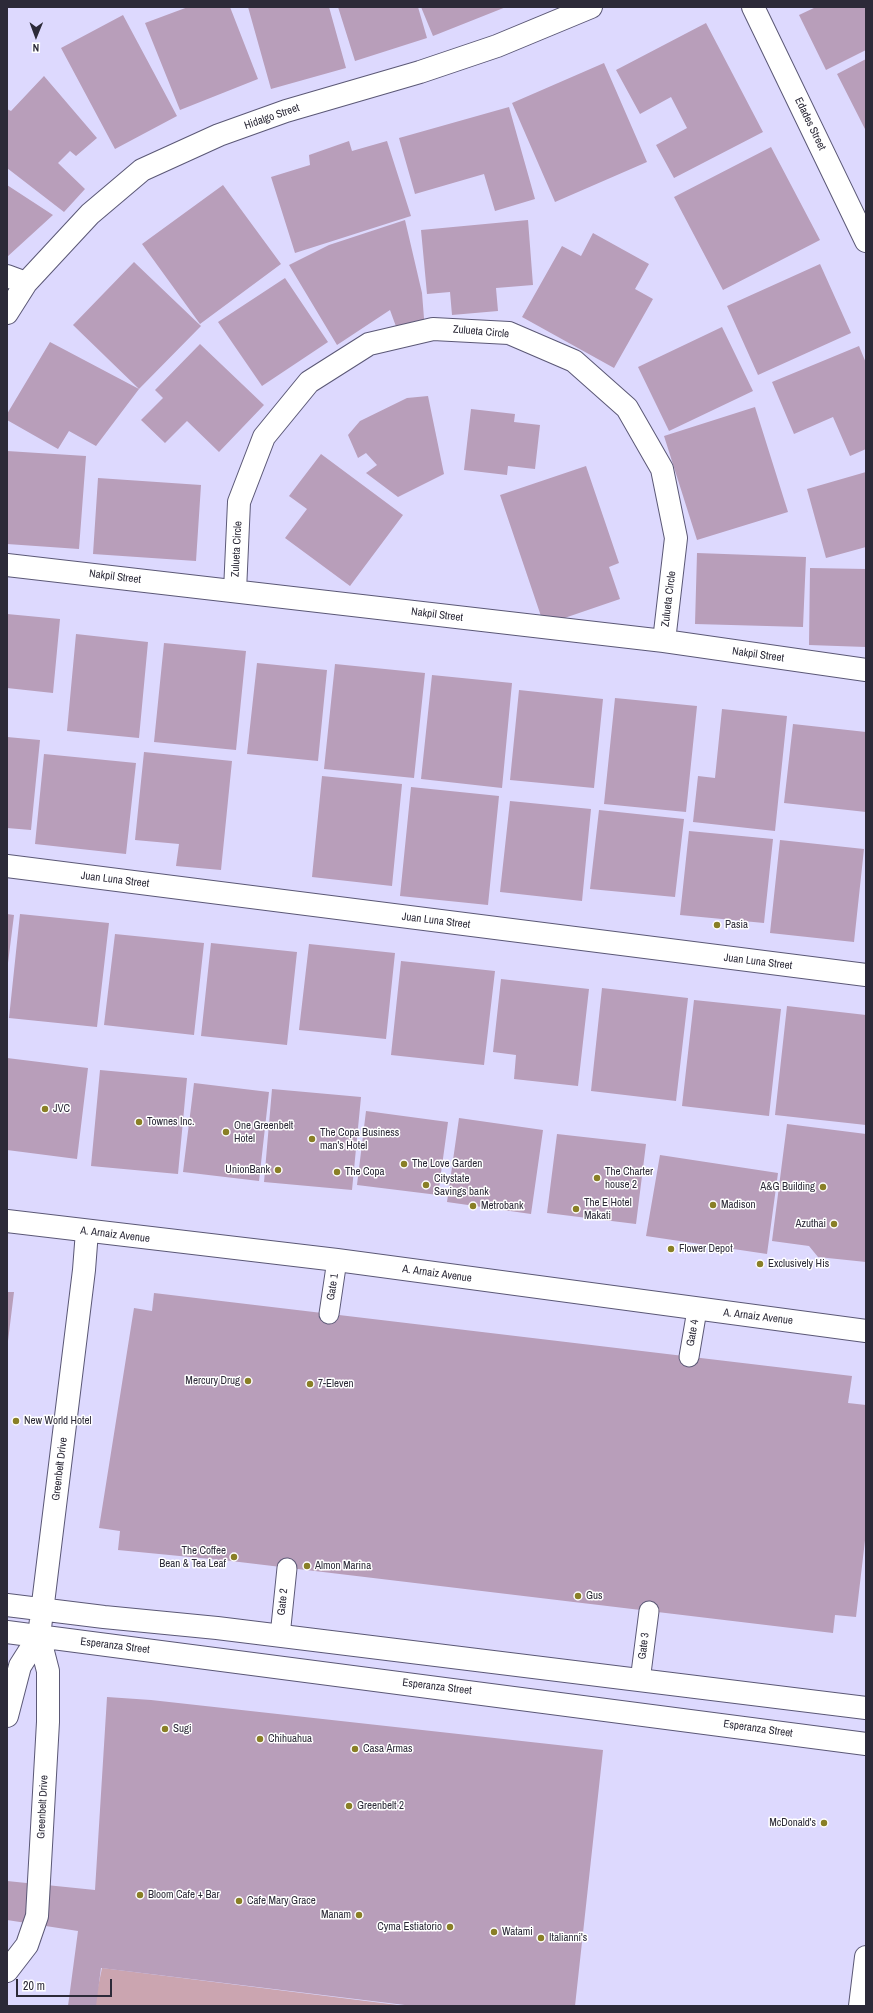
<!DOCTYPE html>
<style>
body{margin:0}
#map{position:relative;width:873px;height:2013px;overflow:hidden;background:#ddd9fe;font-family:"Archivo Narrow",sans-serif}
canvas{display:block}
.frame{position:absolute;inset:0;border:8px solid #2c2a38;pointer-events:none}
.north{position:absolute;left:16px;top:16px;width:40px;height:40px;-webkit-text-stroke:3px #fff;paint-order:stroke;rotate:181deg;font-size:11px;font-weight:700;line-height:16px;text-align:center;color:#2c2a38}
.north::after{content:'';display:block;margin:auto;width:14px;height:18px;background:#2c2a38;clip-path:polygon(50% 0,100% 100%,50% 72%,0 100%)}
.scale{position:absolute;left:16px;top:1979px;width:96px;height:18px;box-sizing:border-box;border:2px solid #2c2a38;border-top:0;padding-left:5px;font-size:12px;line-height:14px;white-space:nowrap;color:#2c2a38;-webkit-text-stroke:3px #fff;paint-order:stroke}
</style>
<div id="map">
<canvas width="873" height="2013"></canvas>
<div class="frame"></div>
<div class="north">N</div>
<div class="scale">20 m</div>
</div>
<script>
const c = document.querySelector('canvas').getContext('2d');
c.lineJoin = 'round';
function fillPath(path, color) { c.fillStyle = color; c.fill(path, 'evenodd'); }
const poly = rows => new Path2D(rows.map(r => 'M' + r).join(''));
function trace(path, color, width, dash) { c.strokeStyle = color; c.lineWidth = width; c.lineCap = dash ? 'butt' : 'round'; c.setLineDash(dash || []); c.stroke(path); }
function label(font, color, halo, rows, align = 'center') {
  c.font = font + ' "Archivo Narrow",sans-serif'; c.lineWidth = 3; c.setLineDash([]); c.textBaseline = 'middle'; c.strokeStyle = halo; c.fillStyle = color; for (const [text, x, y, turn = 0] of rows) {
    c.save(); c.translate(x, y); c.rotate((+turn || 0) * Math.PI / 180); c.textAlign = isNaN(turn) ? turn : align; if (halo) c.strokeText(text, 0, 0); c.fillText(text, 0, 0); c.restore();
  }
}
fillPath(poly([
 [102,1968,406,2006,94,2006]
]), '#cba5b0');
fillPath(poly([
 [188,7,230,7,258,79,180,110,145,23],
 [248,7,329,7,346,68,271,89],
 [338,7,418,7,427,38,355,61],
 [421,7,506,7,433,36],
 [816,7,866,7,866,50,826,70,799,15],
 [123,15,177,116,115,149,61,48],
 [706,23,763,132,674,178,656,145,687,128,671,97,640,114,616,70],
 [866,59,866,131,837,74],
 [604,63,647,162,555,202,512,103],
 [44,76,97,138,76,156,70,151,58,163,85,189,64,212,7,168,7,109,11,111],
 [509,107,535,199,495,211,484,174,415,194,399,138],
 [349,141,352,151,387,141,411,216,295,253,271,177,310,165,309,155],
 [771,147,820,240,723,290,674,197],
 [7,185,53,215,7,257],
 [223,185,281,264,200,324,142,244],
 [405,220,422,293,425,331,398,332,390,310,337,345,289,265,329,245],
 [528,220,533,285,496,288,498,311,452,315,450,292,427,294,421,230],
 [593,233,649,264,635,289,653,299,614,368,522,317,562,246,581,256],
 [134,262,201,326,139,389,73,325],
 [820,264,851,333,758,375,727,306],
 [285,278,328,342,262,386,218,322],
 [722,327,753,391,669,431,638,367],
 [50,342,139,389,96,446,69,431,58,449,7,420,7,414],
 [200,344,264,405,219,452,187,421,165,443,141,420,163,398,155,390],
 [859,346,866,363,866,449,850,456,833,417,794,434,772,382],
 [428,396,444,474,398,497,366,473,377,465,366,453,358,458,348,435,360,421,407,398],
 [755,407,788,512,697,540,664,436],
 [471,409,515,414,514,422,540,425,535,469,508,466,507,475,464,470],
 [7,451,86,456,79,549,7,544],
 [321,454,403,515,350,586,285,538,307,509,289,496],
 [586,466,619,563,609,567,620,599,544,625,500,495],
 [866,472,866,547,826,558,807,489],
 [98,478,201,485,196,561,93,554],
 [697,553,806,557,803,627,695,624],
 [810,568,866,569,866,647,809,645],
 [7,614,60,619,53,693,7,688],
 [76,634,148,642,139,738,67,731],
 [164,643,246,651,236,750,154,742],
 [257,663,327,670,318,761,247,754],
 [335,664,425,673,414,778,324,769],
 [432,675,512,683,502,788,421,779],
 [519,690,603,699,594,788,510,780],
 [615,698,697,706,686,812,604,804],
 [722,709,787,716,775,831,693,822,698,776,715,778],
 [793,724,866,732,866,812,784,803],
 [7,737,40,740,31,830,7,828],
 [144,752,232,761,221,870,176,866,179,844,135,840],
 [44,754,136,763,126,854,35,844],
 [322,776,402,784,392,886,312,877],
 [411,787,499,796,488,905,400,896],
 [510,801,591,809,582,901,500,892],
 [599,810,684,819,675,897,590,889],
 [689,831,773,839,764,923,680,915],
 [780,840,864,849,854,942,770,933],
 [7,914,14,915,8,963,7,963],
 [20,914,109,923,97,1027,9,1018],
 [115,934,204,943,194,1035,104,1025],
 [211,943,297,952,287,1045,201,1036],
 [309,944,395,953,386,1039,299,1030],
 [401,961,495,971,484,1065,391,1055],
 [501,979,589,989,578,1086,514,1079,516,1055,493,1052],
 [602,988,688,998,676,1101,591,1091],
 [694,1000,781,1009,769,1116,682,1106],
 [787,1006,866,1015,866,1125,775,1115],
 [7,1058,88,1068,77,1159,7,1150],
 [100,1070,187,1078,178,1174,91,1166],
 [194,1083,269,1092,259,1181,183,1172],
 [272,1089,361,1097,352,1190,264,1182],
 [366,1111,448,1122,438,1195,357,1185],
 [459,1118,543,1130,531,1214,447,1202],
 [787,1124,866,1134,866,1262,818,1257,809,1246,772,1241],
 [557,1134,646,1144,636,1224,547,1213],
 [660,1155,778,1173,767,1254,646,1236],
 [7,1292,14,1292,8,1341,7,1341],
 [154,1293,852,1376,848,1403,866,1405,866,1532,856,1617,835,1615,833,1633,231,1561,118,1550,120,1531,99,1528,134,1308,152,1311],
 [107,1697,151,1700,603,1750,575,2006,413,2006,101,1968,96,2006,68,2006,78,1931,7,1920,7,1881,95,1890]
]), '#b89eba');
const lane = poly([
 [329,1314,337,1260],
 [689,1357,697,1310],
 [280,1636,287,1568],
 [640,1681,649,1611]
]);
const street = poly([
 [753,7,866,241],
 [7,276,26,283],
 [7,313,26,283,90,214,142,170,219,135,286,111,420,72,497,46,591,7],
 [7,565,664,641,866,670],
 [235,591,239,502,264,437,309,382,369,344,433,329,509,333,574,361,627,408,662,469,676,538,664,641],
 [7,866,866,975],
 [7,1605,104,1617,217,1628,866,1708],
 [7,1632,866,1744],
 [7,1716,20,1666,39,1636],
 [7,1971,27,1945,37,1916,48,1722,48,1671,39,1636,84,1270,87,1231]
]);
const secondary = poly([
 [7,1221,337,1260,866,1331],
 [860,2006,866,1957]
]);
trace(lane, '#5b5876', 21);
trace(street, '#5b5876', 24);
trace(secondary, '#5b5876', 24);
trace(lane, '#fff', 19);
trace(street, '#fff', 22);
trace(secondary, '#fff', 22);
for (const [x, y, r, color] of [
 [717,925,4,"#897f26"],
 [45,1109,4,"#897f26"],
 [139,1122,4,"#897f26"],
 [226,1132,4,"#897f26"],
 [312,1139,4,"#897f26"],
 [404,1164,4,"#897f26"],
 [278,1170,4,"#897f26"],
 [337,1172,4,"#897f26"],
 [597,1178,4,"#897f26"],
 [426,1185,4,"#897f26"],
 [823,1187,4,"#897f26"],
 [713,1205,4,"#897f26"],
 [473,1206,4,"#897f26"],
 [576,1209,4,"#897f26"],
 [834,1224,4,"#897f26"],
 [671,1249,4,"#897f26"],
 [760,1264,4,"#897f26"],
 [248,1381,4,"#897f26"],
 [310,1384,4,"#897f26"],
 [16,1421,4,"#897f26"],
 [234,1557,4,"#897f26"],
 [307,1566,4,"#897f26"],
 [578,1596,4,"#897f26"],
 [165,1729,4,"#897f26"],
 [260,1739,4,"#897f26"],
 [355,1749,4,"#897f26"],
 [349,1806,4,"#897f26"],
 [824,1823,4,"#897f26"],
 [140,1895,4,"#897f26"],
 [239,1901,4,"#897f26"],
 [359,1915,4,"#897f26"],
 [450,1927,4,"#897f26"],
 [494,1932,4,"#897f26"],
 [541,1938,4,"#897f26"]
]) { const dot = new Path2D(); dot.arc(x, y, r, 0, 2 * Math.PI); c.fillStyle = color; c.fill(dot); trace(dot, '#fff', 1.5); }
label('11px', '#2c2a38', '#fff', [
 ["Hidalgo Street",272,117,-19],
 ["Edades Street",810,124,64],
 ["Zulueta Circle",481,332,5],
 ["Zulueta Circle",237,549,-87],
 ["Nakpil Street",115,577,7],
 ["Zulueta Circle",669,599,-83],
 ["Nakpil Street",437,615,7],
 ["Nakpil Street",758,655,8],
 ["Juan Luna Street",115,880,7],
 ["Juan Luna Street",436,921,7],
 ["Juan Luna Street",758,962,7],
 ["A. Arnaiz Avenue",115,1235,7],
 ["A. Arnaiz Avenue",437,1274,8],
 ["Gate 1",333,1287,-81],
 ["A. Arnaiz Avenue",758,1317,7],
 ["Gate 4",693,1333,-80],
 ["Greenbelt Drive",60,1469,-83],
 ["Gate 2",283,1602,-84],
 ["Esperanza Street",115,1646,7],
 ["Gate 3",644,1646,-83],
 ["Esperanza Street",437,1687,7],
 ["Esperanza Street",758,1729,8],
 ["Greenbelt Drive",43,1807,-87]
]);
label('11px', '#2c2a38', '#fff', [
 ["Pasia",725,925],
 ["JVC",53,1109],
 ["Townes Inc.",147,1122],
 ["One Greenbelt",234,1126],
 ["Hotel",234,1139],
 ["The Copa Business",320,1133],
 ["man's Hotel",320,1146],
 ["The Love Garden",412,1164],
 ["UnionBank",270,1170,"right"],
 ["The Copa",345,1172],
 ["The Charter",605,1172],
 ["house 2",605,1185],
 ["Citystate",434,1179],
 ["Savings bank",434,1192],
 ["A&G Building",815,1187,"right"],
 ["The E Hotel",584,1203],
 ["Makati",584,1216],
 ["Madison",721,1205],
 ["Metrobank",481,1206],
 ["Azuthai",826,1224,"right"],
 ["Flower Depot",679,1249],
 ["Exclusively His",768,1264],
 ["Mercury Drug",240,1381,"right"],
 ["7-Eleven",318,1384],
 ["New World Hotel",24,1421],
 ["The Coffee",226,1551,"right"],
 ["Bean & Tea Leaf",226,1564,"right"],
 ["Almon Marina",315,1566],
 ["Gus",586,1596],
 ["Sugi",173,1729],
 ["Chihuahua",268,1739],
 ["Casa Armas",363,1749],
 ["Greenbelt 2",357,1806],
 ["McDonald's",816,1823,"right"],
 ["Bloom Cafe + Bar",148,1895],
 ["Cafe Mary Grace",247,1901],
 ["Manam",351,1915,"right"],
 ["Cyma Estiatorio",442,1927,"right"],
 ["Watami",502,1932],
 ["Italianni's",549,1938]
], 'left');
</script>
